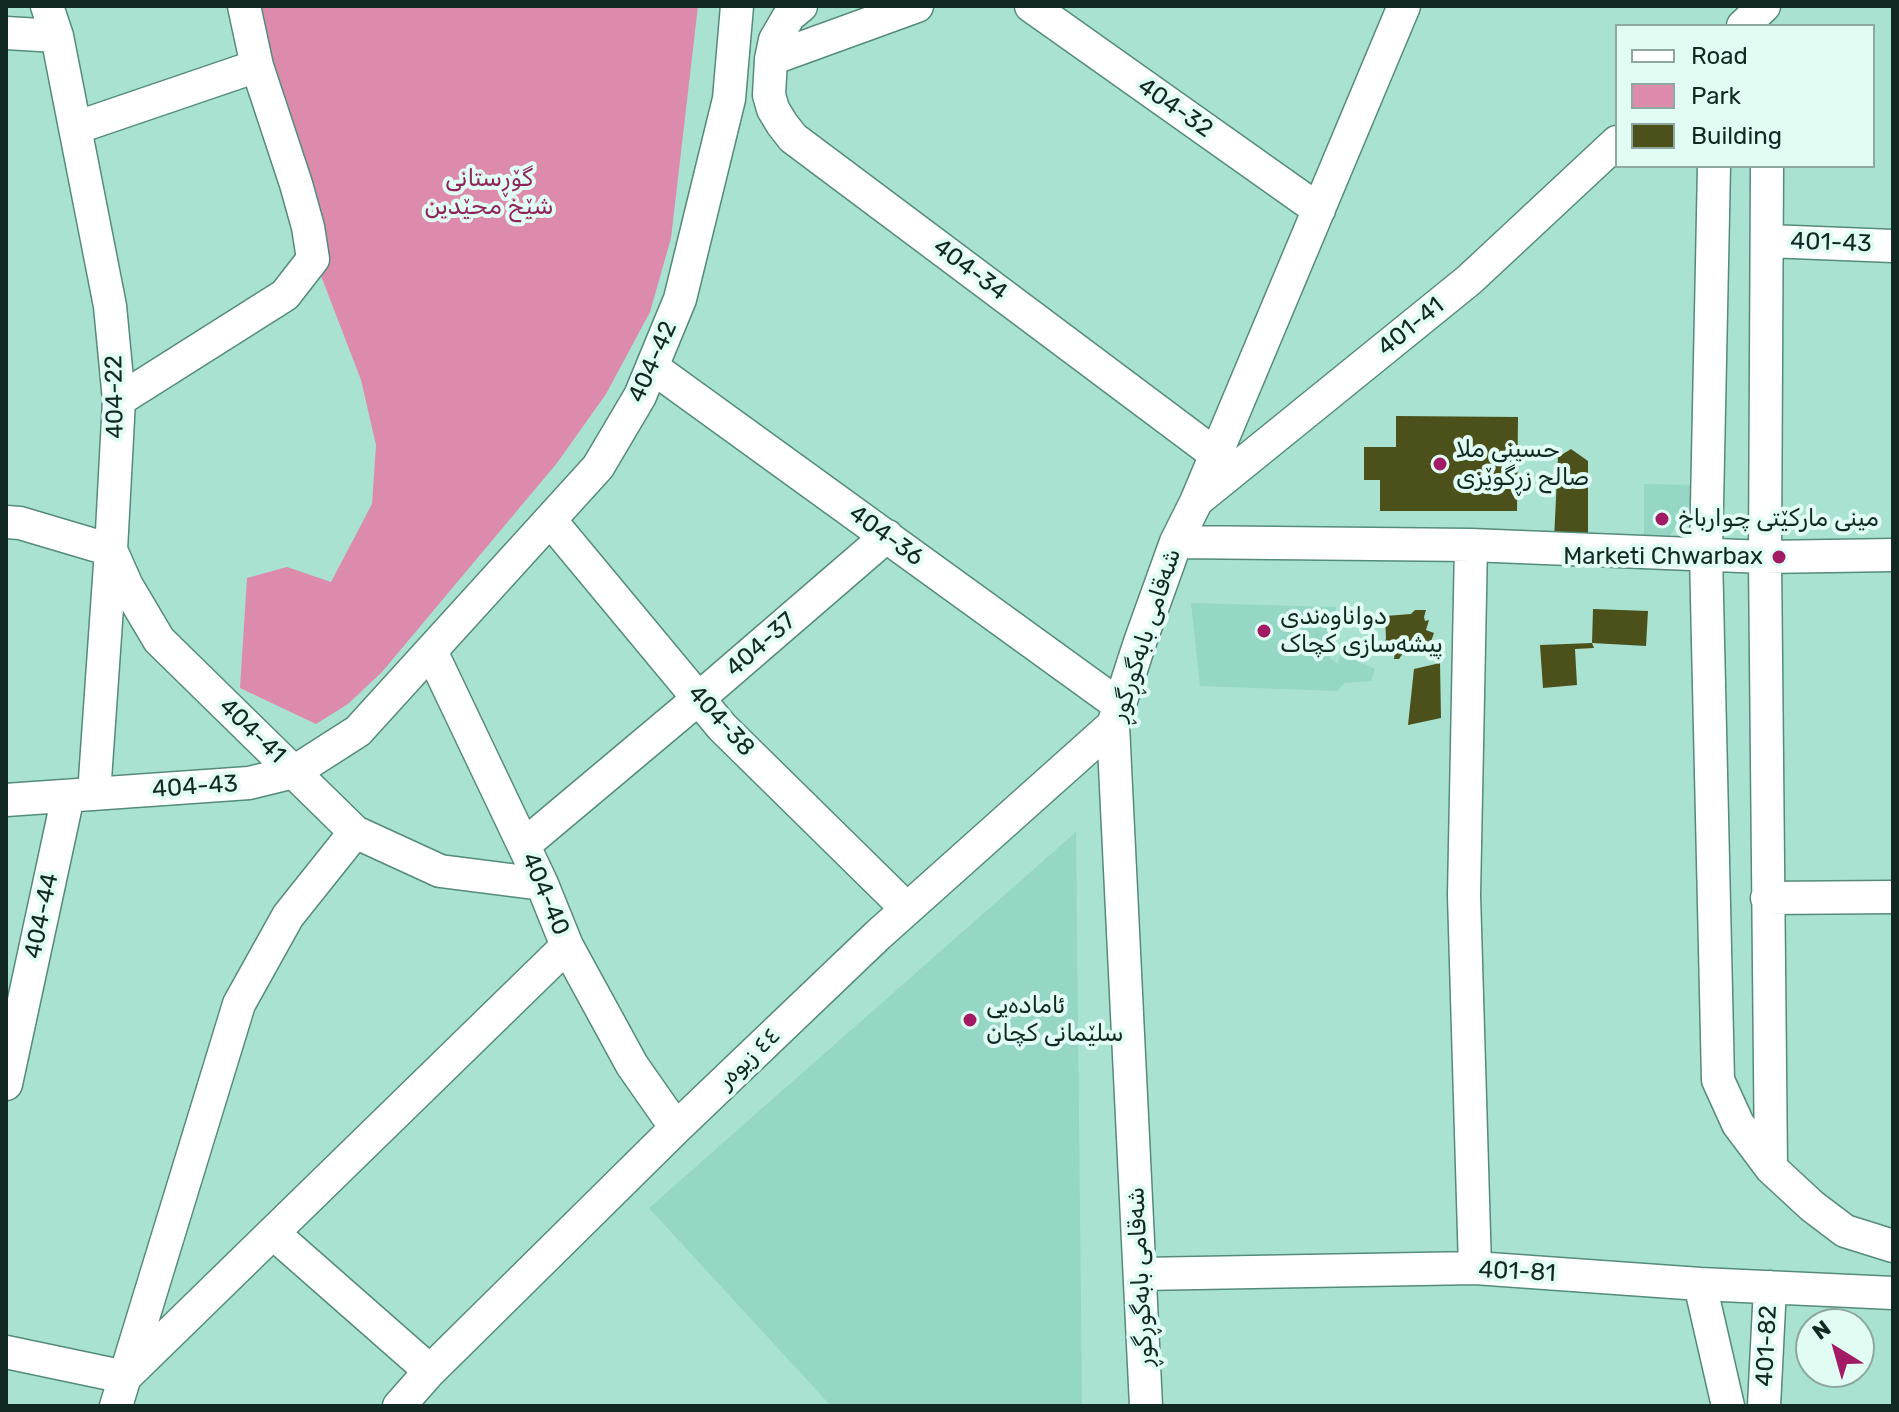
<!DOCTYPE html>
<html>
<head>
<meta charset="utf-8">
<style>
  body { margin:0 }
  #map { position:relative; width:1899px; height:1412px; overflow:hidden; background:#a9e2d0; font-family:Rubik,sans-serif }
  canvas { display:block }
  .frame { position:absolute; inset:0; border:8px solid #122923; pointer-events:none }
  .legend { position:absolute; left:1615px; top:24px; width:260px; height:144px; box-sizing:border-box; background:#e0fcf3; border:2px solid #8ea8a0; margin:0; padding:10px 14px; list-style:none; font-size:24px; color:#122923 }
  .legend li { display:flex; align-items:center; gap:16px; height:40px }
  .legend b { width:40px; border:2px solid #8ea8a0 }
  .north { position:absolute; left:1795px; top:1308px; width:80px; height:80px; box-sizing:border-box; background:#e0fcf3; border:2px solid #8ea8a0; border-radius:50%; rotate:323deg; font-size:22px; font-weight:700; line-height:32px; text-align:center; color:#122923 }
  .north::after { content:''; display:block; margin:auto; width:28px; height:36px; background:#a31b65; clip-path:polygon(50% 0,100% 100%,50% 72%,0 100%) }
</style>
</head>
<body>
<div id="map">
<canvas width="1899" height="1412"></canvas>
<div class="frame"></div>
<ul class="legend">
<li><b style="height:10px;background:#fff"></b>Road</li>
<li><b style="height:22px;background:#dc8bac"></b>Park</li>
<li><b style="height:22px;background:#4c511c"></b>Building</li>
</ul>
<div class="north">N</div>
</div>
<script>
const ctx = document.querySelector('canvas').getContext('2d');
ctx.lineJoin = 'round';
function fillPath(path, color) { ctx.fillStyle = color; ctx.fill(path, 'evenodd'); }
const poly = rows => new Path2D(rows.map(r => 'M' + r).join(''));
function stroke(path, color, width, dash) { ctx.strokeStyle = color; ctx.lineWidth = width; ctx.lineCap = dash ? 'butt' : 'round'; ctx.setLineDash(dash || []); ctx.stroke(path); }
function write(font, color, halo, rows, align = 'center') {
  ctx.font = font + ' Rubik,"Noto Sans Arabic",sans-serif'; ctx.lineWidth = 8; ctx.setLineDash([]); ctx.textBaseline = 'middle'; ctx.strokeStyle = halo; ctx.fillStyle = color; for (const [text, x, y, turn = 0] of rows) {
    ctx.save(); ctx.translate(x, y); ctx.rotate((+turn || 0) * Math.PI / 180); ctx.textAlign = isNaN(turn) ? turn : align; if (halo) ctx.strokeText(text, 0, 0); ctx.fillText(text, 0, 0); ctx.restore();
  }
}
fillPath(poly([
  [1644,484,1692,485,1691,502,1669,537,1644,537],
  [1191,603,1336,607,1330,658,1338,664,1340,654,1375,669,1371,681,1344,683,1338,691,1200,686],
  [1076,832,1082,1406,831,1406,649,1208]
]), '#95d6c4');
fillPath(poly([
  [227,6,698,6,671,238,650,312,606,394,557,463,382,672,348,704,316,724,240,688,247,578,287,567,331,582,372,504,376,445,361,380,267,135]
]), '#dc8bac');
fillPath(poly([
  [1396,416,1518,417,1517,511,1380,511,1380,480,1364,480,1364,447,1396,447],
  [1571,449,1588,461,1588,543,1554,539,1558,457],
  [1593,609,1648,611,1646,646,1592,643],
  [1415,610,1426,610,1424,617,1425,621,1429,620,1426,630,1434,633,1428,650,1413,644,1406,648,1399,659,1394,659,1395,651,1384,649,1386,638,1385,616,1411,614],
  [1592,643,1594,648,1575,649,1577,685,1543,688,1540,645],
  [1440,663,1441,718,1408,725,1414,669]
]), '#4c511c');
const minor = poly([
  [47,6,57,36,110,306,119,400,111,550,94,794],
  [801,6,789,16,775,40,771,59,769,95,773,109,782,124,793,138,1215,454],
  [1031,6,1319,210],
  [1743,26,1764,6],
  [6,33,57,36],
  [771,59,917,6],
  [75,128,257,66],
  [1714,166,1706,554,1718,1080,1738,1124,1771,1168,1812,1206,1845,1231,1893,1246],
  [1767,166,1765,557,1771,1168],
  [1768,241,1893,246],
  [652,367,1119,705],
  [119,400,285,295,313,259,308,227,296,184,257,66,244,6],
  [1200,498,1469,280,1617,142],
  [550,520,722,727,907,909],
  [6,522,20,523,111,550,127,586,159,640,355,832,440,871,542,884],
  [1176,542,1471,545,1765,557,1893,555],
  [1471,545,1464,895,1475,1268],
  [431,651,542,884,567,946,632,1065,676,1128],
  [6,800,249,783,294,772,358,731,598,467,640,396,680,299,729,99,737,6],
  [524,845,698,699,887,536],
  [1767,898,1893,897],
  [6,1084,68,796],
  [273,1233,430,1371],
  [1141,1274,1475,1268,1700,1284,1893,1293],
  [1700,1284,1728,1406],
  [6,1352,125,1377,567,946],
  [116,1406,239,1004,288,916,355,832],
  [399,1406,430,1371,676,1128,878,935,1113,725],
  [1146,1406,1113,725,1140,642,1176,542,1196,502,1404,6],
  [1764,1406,1770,1287]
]);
stroke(minor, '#548b7b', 35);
stroke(minor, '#fff', 32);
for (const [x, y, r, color] of [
  [1440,464,8,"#a31b65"],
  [1662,519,8,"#a31b65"],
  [1779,557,8,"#a31b65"],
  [1264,631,8,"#a31b65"],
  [970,1020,8,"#a31b65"]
]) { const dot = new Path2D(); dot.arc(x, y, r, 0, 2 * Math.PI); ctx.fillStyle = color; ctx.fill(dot); stroke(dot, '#e0fcf3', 3); }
write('24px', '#122923', '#e0fcf3', [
  ["404-32",1175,108,35],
  ["401-43",1831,243,2],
  ["404-34",970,270,37],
  ["401-41",1411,327,-39],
  ["404-42",653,362,-66],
  ["404-22",115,397,-91],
  ["404-36",886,536,36],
  ["شەقامی بابەگوڕگوڕ",1146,635,-72],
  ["404-37",761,645,-41],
  ["404-38",721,721,48],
  ["404-41",252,731,44],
  ["404-43",195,787,-4],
  ["404-40",545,894,67],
  ["404-44",42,916,-78],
  ["٤٤ زیوەر",749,1058,-44],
  ["401-81",1517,1272,3],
  ["شەقامی بابەگوڕگوڕ",1141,1277,-93],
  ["401-82",1767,1346,-87]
]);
write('24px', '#90235b', '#e0fcf3', [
  ["گۆڕستانی",489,179],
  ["شێخ محێدین",489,207]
]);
write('24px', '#122923', '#e0fcf3', [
  ["حسینی ملا",1456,450],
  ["صالح زڕگوێزی",1456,478],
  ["مینی مارکێتی چوارباخ",1678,519],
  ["Marketi Chwarbax",1763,557,"right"],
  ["دواناوەندی",1280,617],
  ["پیشەسازی کچاک",1280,645],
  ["ئامادەیی",986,1006],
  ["سلێمانی کچان",986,1034]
], 'left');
</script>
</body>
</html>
